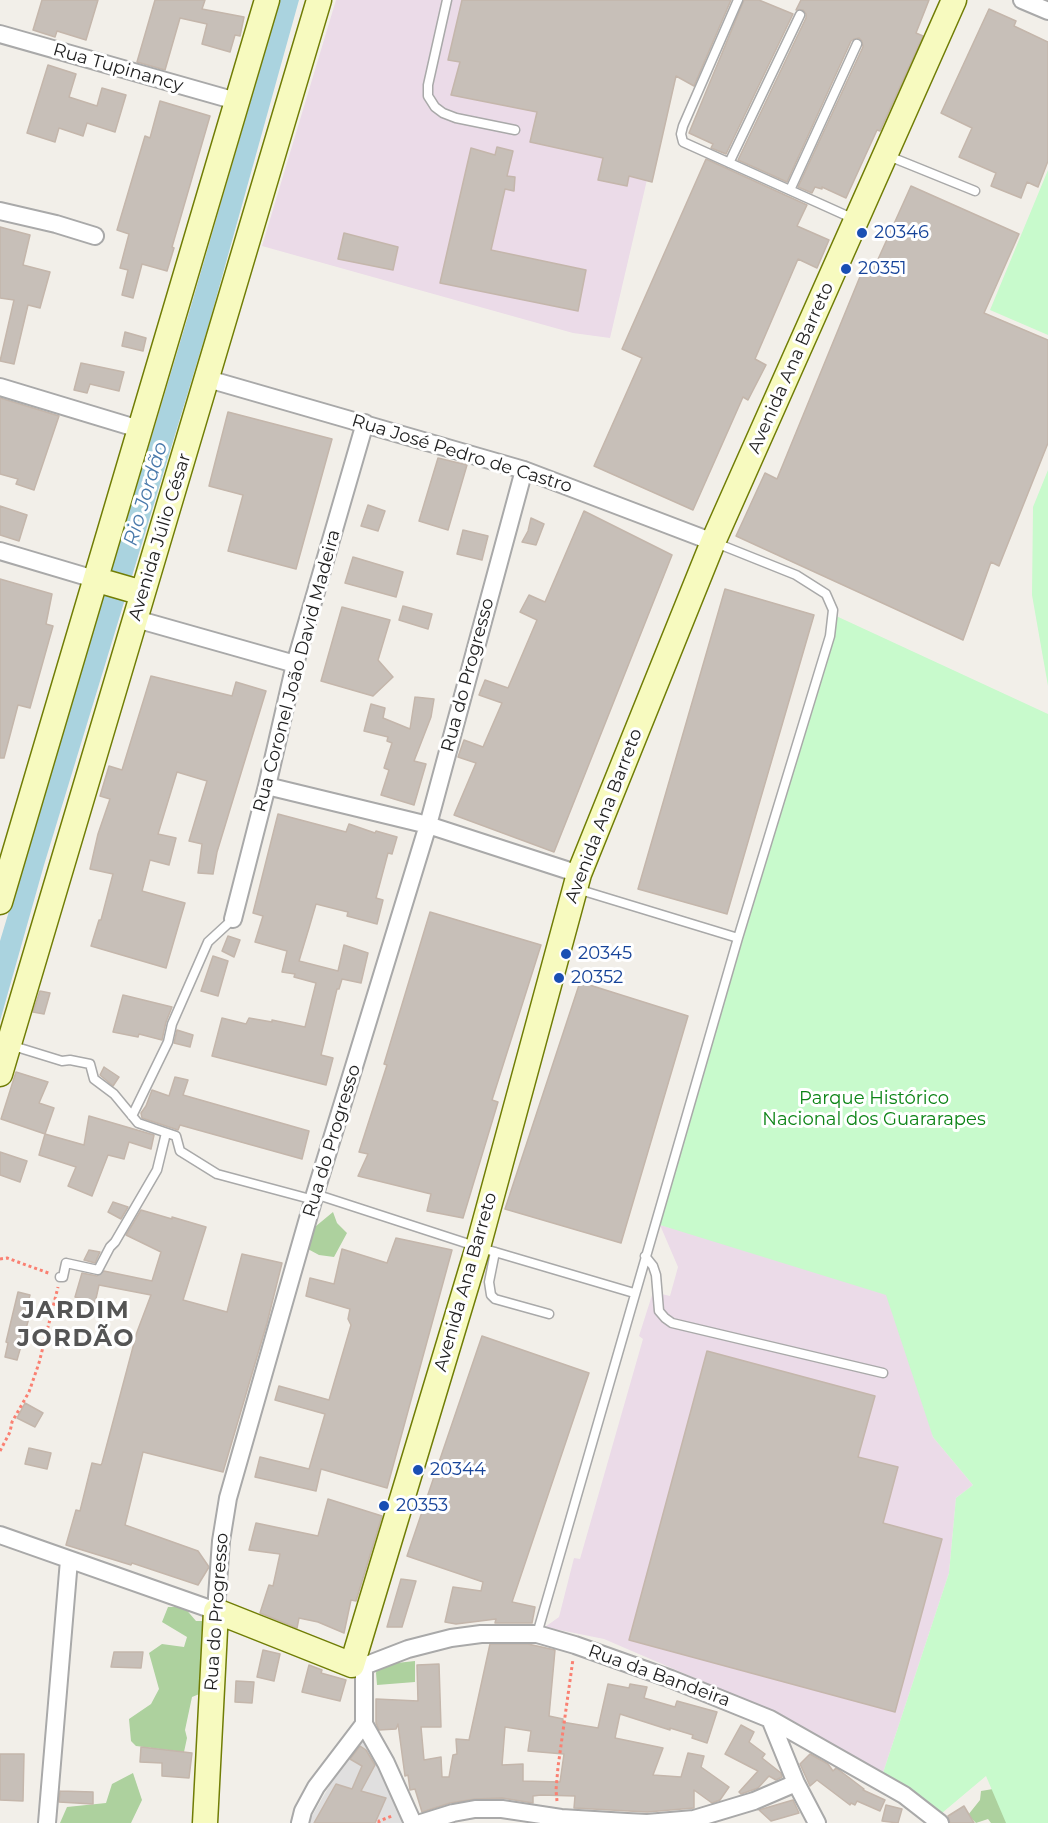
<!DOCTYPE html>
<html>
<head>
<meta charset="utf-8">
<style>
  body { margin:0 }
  canvas { display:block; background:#f2efe9 }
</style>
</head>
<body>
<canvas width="1048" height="1823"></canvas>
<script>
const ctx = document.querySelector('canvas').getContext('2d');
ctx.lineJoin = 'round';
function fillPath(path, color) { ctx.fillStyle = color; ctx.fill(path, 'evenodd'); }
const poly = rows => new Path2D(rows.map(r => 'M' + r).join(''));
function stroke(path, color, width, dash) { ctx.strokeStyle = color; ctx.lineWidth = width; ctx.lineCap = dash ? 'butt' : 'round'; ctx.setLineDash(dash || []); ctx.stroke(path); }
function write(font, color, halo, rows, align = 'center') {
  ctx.font = font + ' Montserrat,sans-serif'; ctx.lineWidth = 6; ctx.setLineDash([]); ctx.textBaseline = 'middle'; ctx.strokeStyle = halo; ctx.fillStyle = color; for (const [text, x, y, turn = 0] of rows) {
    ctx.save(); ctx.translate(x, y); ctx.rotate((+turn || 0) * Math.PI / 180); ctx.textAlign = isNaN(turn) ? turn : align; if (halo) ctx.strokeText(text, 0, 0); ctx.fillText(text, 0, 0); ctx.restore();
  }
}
fillPath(poly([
  [361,1731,410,1823,308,1823]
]), '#e0dfdf');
fillPath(poly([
  [336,0,689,0,610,338,573,333,262,246],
  [660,1225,900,1288,933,1437,973,1485,956,1498,949,1573,881,1779,776,1713,604,1639,545,1627,559,1617,574,1558,580,1559,643,1339,639,1336,653,1292,670,1296,678,1267]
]), '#ebdbe8');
fillPath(poly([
  [333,1212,337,1223,347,1233,334,1257,319,1255,306,1248,310,1231],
  [168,1607,184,1607,196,1621,207,1621,202,1693,192,1697,185,1730,187,1738,184,1752,136,1746,131,1741,129,1719,151,1704,159,1689,149,1653,162,1644,184,1647,187,1637,162,1622],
  [415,1661,415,1682,377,1685,376,1673,378,1665],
  [133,1773,142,1800,131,1823,60,1823,67,1807,106,1803,112,1784],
  [993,1789,1009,1823,991,1823,988,1819,976,1823,968,1815,980,1800,981,1791]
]), '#add19e');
fillPath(poly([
  [1048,170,1048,335,990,310],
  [1048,470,1048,686,1032,595,1033,507],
  [834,615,1048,714,1048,1823,1006,1823,986,1776,936,1818,881,1779,949,1573,956,1498,973,1485,933,1437,886,1295,660,1225]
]), '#c8facc');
fillPath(poly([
  [280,0,299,0,210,320,44,865,0,1021,0,941,191,306]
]), '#aad3df');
const building = poly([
  [42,0,98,0,86,40,57,31,55,37,33,30,42,0],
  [155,0,205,0,202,9,244,17,240,36,235,35,230,52,202,44,207,24,180,18,165,70,137,62,155,0],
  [462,0,731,0,694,86,676,76,652,182,629,176,627,186,598,180,603,158,530,142,537,112,451,95,460,62,448,60,462,0],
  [744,0,759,0,793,14,726,154,711,148,713,144,689,133,744,0],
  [801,0,929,0,916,33,923,36,880,131,877,130,846,198,822,187,822,189,815,187,812,193,798,187,863,47,862,41,859,38,854,39,851,41,787,182,738,160,806,18,806,14,803,10,796,10,801,0],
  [989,9,1016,21,1014,26,1048,42,1048,161,1038,187,1027,182,1021,198,991,186,996,173,959,157,972,128,941,113,989,9],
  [48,65,76,74,69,97,97,106,102,88,126,95,115,132,87,123,83,136,59,128,55,142,27,133,48,65],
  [160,101,210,116,172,247,174,248,167,271,142,264,133,298,122,295,128,270,120,268,129,234,117,230,145,136,150,138,160,101],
  [497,147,513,151,507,176,515,177,514,191,505,189,491,250,586,270,578,311,440,283,471,148,495,155,497,147],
  [706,159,807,205,797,226,829,240,817,268,798,259,755,359,766,365,748,400,743,397,693,510,594,466,642,358,622,349,706,159],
  [911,186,1019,234,984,313,1048,340,1048,443,999,566,991,562,963,640,736,536,765,473,777,479,866,262,875,266,911,186],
  [0,227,30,235,23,265,50,272,40,308,28,305,14,364,0,361,14,300,0,298,0,227],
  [344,233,398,247,393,270,338,259,344,233],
  [125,332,146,338,143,351,122,346,125,332],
  [81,363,124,372,119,391,90,384,87,393,74,390,81,363],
  [0,398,59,416,34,490,16,484,18,479,0,474,0,398],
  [228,412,332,439,296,569,228,551,243,495,209,486,228,412],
  [438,458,467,465,448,530,419,521,438,458],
  [368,505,385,511,378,531,361,526,368,505],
  [0,506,27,515,19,541,0,535,0,506],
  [584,511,672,555,554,852,454,815,476,763,458,757,464,740,483,747,502,703,479,695,485,680,508,688,537,620,520,612,529,595,545,602,584,511],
  [531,518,544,524,536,545,522,542,528,531,531,518],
  [463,530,488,536,482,560,457,554,463,530],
  [353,557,403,572,396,597,345,583,353,557],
  [0,579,52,594,46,624,53,626,30,708,18,705,4,758,0,758,0,579],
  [725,589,814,615,727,914,638,889,725,589],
  [403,606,432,614,428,629,399,620,403,606],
  [342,607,390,620,378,660,393,677,373,696,321,681,342,607],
  [151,676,232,696,236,682,266,691,217,852,213,874,198,873,202,844,189,841,207,781,177,772,158,834,176,838,169,865,150,860,142,891,185,903,166,968,91,946,99,920,101,920,113,874,90,869,98,834,110,799,100,796,109,766,122,770,151,676],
  [415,697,434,699,431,717,414,761,426,764,414,805,381,795,389,770,384,768,392,743,387,741,388,737,364,731,371,704,385,708,383,718,410,729,415,697],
  [278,814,346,832,349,824,375,833,376,831,397,837,392,854,388,853,376,898,383,900,377,924,347,916,348,912,316,904,309,928,299,961,338,971,344,945,368,953,361,983,342,979,339,989,337,989,321,1055,333,1058,326,1085,212,1056,222,1018,246,1024,249,1018,272,1022,272,1020,305,1027,316,983,294,977,295,974,282,972,287,951,255,942,263,916,253,913,278,814],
  [430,912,541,945,492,1100,498,1102,463,1218,427,1211,431,1194,358,1176,368,1154,359,1152,387,1065,384,1064,430,912],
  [228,936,240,940,234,957,222,951,228,936],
  [213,956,228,961,218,996,201,991,213,956],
  [580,982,688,1016,621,1243,505,1209,580,982],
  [40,991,50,993,44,1014,33,1012,40,991],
  [123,995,172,1007,166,1022,162,1040,139,1034,138,1037,113,1032,123,995],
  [177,1030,193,1035,190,1047,174,1043,177,1030],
  [104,1067,119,1077,113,1086,100,1075,104,1067],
  [16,1072,48,1082,39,1103,54,1108,45,1134,1,1119,16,1072],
  [175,1077,188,1080,183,1095,309,1131,302,1159,180,1125,178,1130,142,1118,141,1113,146,1106,152,1090,169,1096,175,1077],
  [89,1116,154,1135,151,1149,129,1142,124,1159,108,1155,92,1196,68,1186,76,1167,39,1155,45,1134,84,1145,89,1116],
  [0,1152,27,1161,20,1182,0,1175,0,1152],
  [113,1202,128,1207,121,1219,108,1212,113,1202],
  [141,1210,172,1219,172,1217,206,1227,183,1300,227,1312,242,1254,282,1263,267,1323,223,1472,143,1452,125,1525,198,1551,209,1567,198,1585,132,1563,131,1565,66,1545,76,1510,80,1511,92,1463,101,1465,102,1463,137,1332,151,1295,99,1285,95,1303,75,1297,82,1273,97,1276,104,1271,152,1281,161,1252,126,1235,141,1210],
  [396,1238,452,1250,387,1488,321,1469,316,1491,255,1477,260,1457,309,1469,325,1414,275,1400,279,1386,329,1400,351,1325,348,1319,350,1309,306,1296,310,1278,334,1284,342,1249,387,1263,396,1238],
  [89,1250,100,1252,95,1263,84,1260,89,1250],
  [18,1292,30,1295,24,1317,29,1318,17,1360,5,1357,8,1343,6,1342,18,1292],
  [482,1336,589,1373,512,1602,535,1607,532,1623,495,1623,496,1619,456,1624,445,1622,453,1587,481,1591,483,1582,407,1556,482,1336],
  [707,1351,875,1396,858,1457,898,1467,883,1523,942,1539,895,1712,629,1640,707,1351],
  [25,1403,43,1413,35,1427,17,1418,25,1403],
  [29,1448,51,1453,47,1469,25,1464,29,1448],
  [328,1499,382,1516,356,1601,351,1600,344,1633,318,1622,299,1618,297,1628,260,1613,269,1585,273,1586,280,1554,249,1550,256,1523,318,1536,328,1499],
  [401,1579,416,1581,402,1627,387,1627,401,1579],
  [490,1644,528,1644,555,1650,549,1716,563,1719,562,1722,598,1728,608,1684,629,1688,630,1684,647,1687,644,1698,675,1707,677,1701,717,1712,707,1743,692,1738,693,1735,670,1728,670,1730,620,1714,615,1738,663,1748,653,1775,681,1777,688,1753,704,1756,701,1767,729,1787,720,1800,712,1803,694,1790,694,1808,647,1812,574,1808,575,1796,541,1795,533,1796,533,1803,502,1798,475,1799,450,1803,422,1812,415,1789,410,1790,408,1775,405,1776,398,1724,396,1729,379,1730,376,1723,376,1699,418,1701,417,1665,439,1664,441,1727,421,1727,424,1760,441,1757,442,1777,449,1777,453,1755,457,1754,456,1739,469,1740,490,1644],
  [505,1727,531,1731,528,1751,564,1754,560,1782,523,1781,523,1764,502,1765,505,1727],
  [263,1650,280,1654,274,1681,257,1677,263,1650],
  [114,1652,143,1652,141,1668,111,1667,114,1652],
  [309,1665,322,1670,321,1673,346,1680,340,1701,302,1692,309,1665],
  [236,1681,254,1682,252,1703,235,1702,236,1681],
  [741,1725,754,1732,749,1742,765,1754,762,1758,781,1773,782,1777,776,1780,769,1776,758,1788,741,1794,739,1792,758,1771,725,1754,741,1725],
  [360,1746,366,1750,375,1765,361,1791,386,1798,375,1823,314,1823,336,1784,352,1789,362,1766,350,1759,360,1746],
  [141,1747,192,1753,189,1778,162,1776,162,1763,140,1762,141,1747],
  [0,1754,24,1754,23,1801,0,1800,0,1754],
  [810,1754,828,1764,833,1771,836,1768,839,1770,864,1789,863,1790,885,1800,880,1811,857,1801,855,1805,851,1803,850,1805,817,1780,810,1786,800,1764,810,1754],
  [60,1791,93,1792,93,1804,59,1802,60,1791],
  [793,1800,799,1813,771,1821,759,1810,793,1800],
  [886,1805,902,1809,898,1823,882,1821,886,1805],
  [964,1806,974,1823,950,1823,948,1816,964,1806]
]);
fillPath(building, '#c7bfb8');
stroke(building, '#c4b6ab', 1.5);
const lane = poly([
  [447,0,428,85,428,96,435,107,443,113,456,118,515,130],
  [738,0,683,126,681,134,683,142,854,219],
  [886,155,975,191],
  [729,163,800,15],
  [790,190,857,44],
  [577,889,738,938],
  [10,1045,62,1061,70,1060,90,1064,94,1079,114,1094,138,1123,176,1136,180,1151,217,1174,314,1200],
  [132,1116,168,1042,172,1024,208,942,233,919],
  [315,1194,478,1247,634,1293],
  [495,1252,489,1282,491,1295,495,1299,549,1314],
  [645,1256,653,1266,656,1275,659,1311,665,1318,672,1323,883,1373],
  [60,1277,63,1277,66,1263,98,1270,110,1247,115,1242,157,1170,166,1133],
  [537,1634,738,938,830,636,833,610,826,594,796,575,716,543]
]);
const street = poly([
  [1022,0,1048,11],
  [0,34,236,101],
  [0,211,56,224,95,236],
  [208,379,524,470,713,542],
  [0,387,139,429],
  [0,551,101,581],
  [136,619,295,664],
  [267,786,428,825,579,874],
  [233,919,267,786,295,664,365,423],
  [0,1535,216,1611,221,1541,228,1498,315,1194,428,825,524,470],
  [352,1665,364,1666,408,1649,451,1638,481,1634,537,1634,575,1645,671,1679,770,1719,904,1795,940,1823],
  [770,1719,796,1783,817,1823],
  [364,1724,386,1763,413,1823],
  [47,1823,69,1560],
  [300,1823,303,1811,316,1787,364,1724,364,1666],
  [421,1823,453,1813,475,1809,502,1809,561,1818,627,1822,647,1823,694,1819,754,1801,796,1783]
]);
const secondary = poly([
  [101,581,139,592],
  [0,902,267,0],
  [0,1074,319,0],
  [205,1823,216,1611,352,1665,478,1247,579,874,713,542,954,0]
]);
stroke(lane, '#a9a9a9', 11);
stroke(street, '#a9a9a9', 20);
stroke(secondary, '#707d05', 27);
stroke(poly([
  [0,1259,7,1258,51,1274],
  [0,1451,10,1432,12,1422,29,1392,39,1363,58,1287],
  [557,1801,556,1790,558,1767,573,1659],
  [379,1823,379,1821,392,1816]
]), '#fa8072', 3, [3, 3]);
stroke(lane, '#fff', 8);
stroke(street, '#fff', 16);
stroke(secondary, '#f7fabf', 24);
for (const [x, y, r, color] of [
  [862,233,6,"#1a4fb4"],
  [846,269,6,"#1a4fb4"],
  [566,954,6,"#1a4fb4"],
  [559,978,6,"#1a4fb4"],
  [418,1470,6,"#1a4fb4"],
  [384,1506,6,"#1a4fb4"]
]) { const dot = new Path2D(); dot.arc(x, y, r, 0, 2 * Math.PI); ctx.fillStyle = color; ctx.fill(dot); stroke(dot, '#fff', 2); }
write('18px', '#222', '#fff', [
  ["Rua Tupinancy",118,68,16],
  ["Avenida Ana Barreto",791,368,-66],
  ["Rua José Pedro de Castro",462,454,17],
  ["Avenida Júlio César",160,537,-73],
  ["Rua Coronel João David Madeira",297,671,-75],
  ["Rua do Progresso",468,675,-75],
  ["Avenida Ana Barreto",604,816,-69],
  ["Rua do Progresso",332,1141,-73],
  ["Avenida Ana Barreto",466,1282,-74],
  ["Rua do Progresso",217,1612,-86],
  ["Rua da Bandeira",659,1676,20]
]);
write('18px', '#164399', '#fff', [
  ["20346",874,233],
  ["20351",858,269],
  ["20345",578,954],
  ["20352",571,978],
  ["20344",430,1470],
  ["20353",396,1506]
], 'left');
write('18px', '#0c8416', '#fff', [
  ["Parque Histórico",874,1099],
  ["Nacional dos Guararapes",874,1120]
]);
write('italic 20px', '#4a7aab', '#fff', [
  ["Rio Jordão",146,494,-73]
]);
ctx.letterSpacing = '1.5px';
write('bold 24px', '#555', '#fff', [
  ["JARDIM",76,1311],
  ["JORDÃO",76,1339]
]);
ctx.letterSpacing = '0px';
</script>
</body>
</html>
